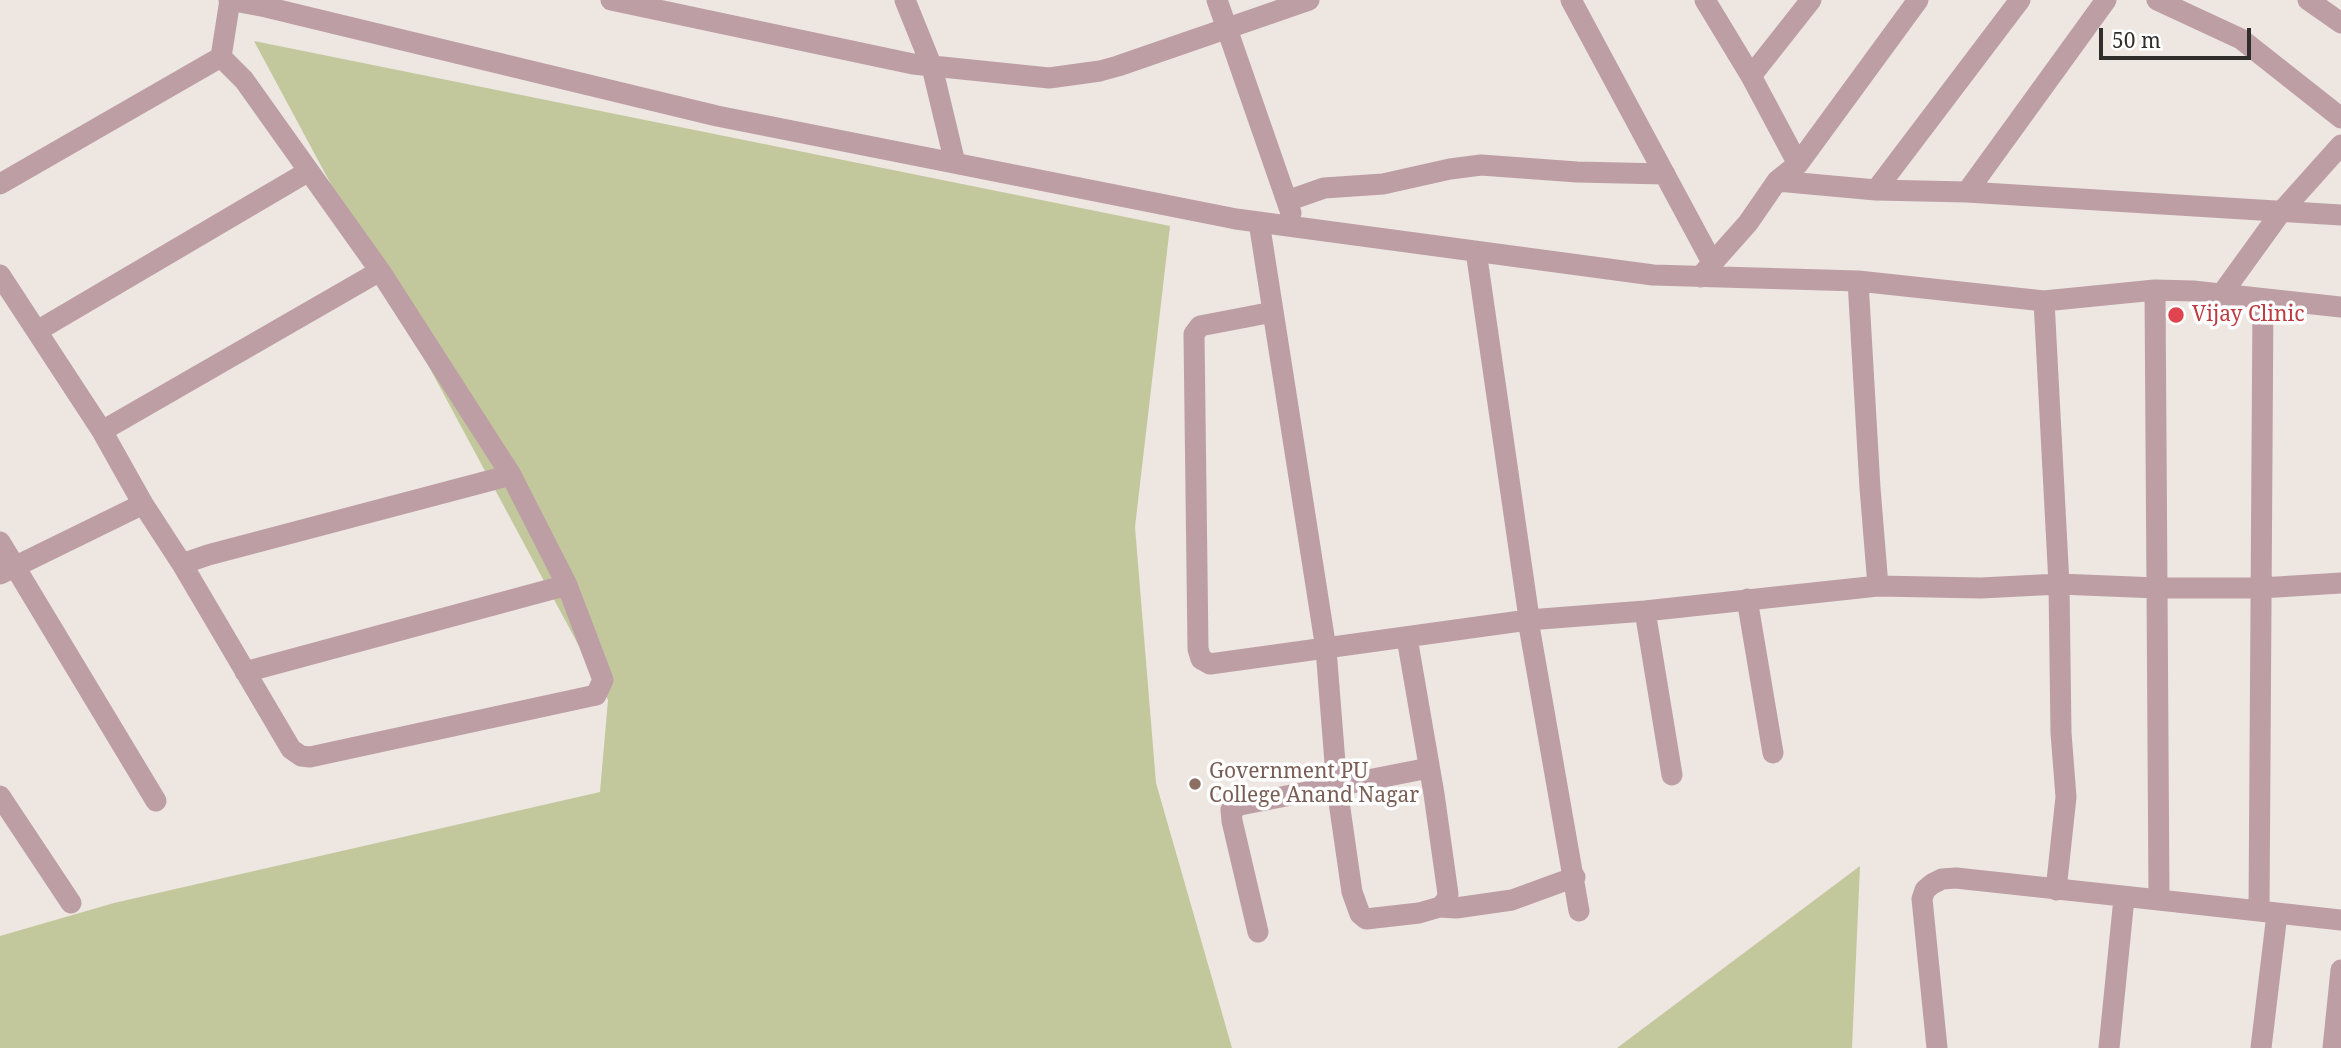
<!DOCTYPE html>
<html>
<head>
<meta charset="utf-8">
<style>
  body { margin:0 }
  #map { position:relative; width:2341px; height:1048px; overflow:hidden; background:#ede6e1; font-family:"Noto Serif",serif }
  canvas { display:block }
  .scale { position:absolute; left:2099px; top:28px; width:152px; height:32px; box-sizing:border-box; border:4px solid #302e2c; border-top:0; padding-left:9px; font-size:21px; line-height:24px; white-space:nowrap; color:#302e2c; -webkit-text-stroke:5px #fff; paint-order:stroke }
</style>
</head>
<body>
<div id="map">
<canvas width="2341" height="1048"></canvas>
<div class="scale">50 m</div>
</div>
<script>
const ctx = document.querySelector('canvas').getContext('2d');
ctx.lineJoin = 'round';
function fillPath(path, color) { ctx.fillStyle = color; ctx.fill(path, 'evenodd'); }
const poly = rows => new Path2D(rows.map(r => 'M' + r).join(''));
function stroke(path, color, width, dash) { ctx.strokeStyle = color; ctx.lineWidth = width; ctx.lineCap = dash ? 'butt' : 'round'; ctx.setLineDash(dash || []); ctx.stroke(path); }
function write(font, color, halo, rows, align = 'center') {
  ctx.font = font + ' "Noto Serif",serif'; ctx.lineWidth = 7; ctx.setLineDash([]); ctx.textBaseline = 'middle'; ctx.strokeStyle = halo; ctx.fillStyle = color; for (const [text, x, y, turn = 0] of rows) {
    ctx.save(); ctx.translate(x, y); ctx.rotate((+turn || 0) * Math.PI / 180); ctx.textAlign = isNaN(turn) ? turn : align; if (halo) ctx.strokeText(text, 0, 0); ctx.fillText(text, 0, 0); ctx.restore();
  }
}
fillPath(poly([
  [254,41,1170,226,1135,527,1156,783,1232,1048,0,1048,0,936,114,903,600,792,608,700],
  [1860,866,1852,1048,1617,1048]
]), '#c3c89c');
stroke(poly([
  [229,0,266,7,717,116,1236,219,1653,275,1858,281,2044,301,2155,290,2193,291,2341,307],
  [611,0,913,64,1049,78,1100,71,1118,66,1309,0],
  [905,0,932,67,955,163],
  [1217,0,1291,213],
  [1571,0,1713,264],
  [1705,0,1751,76,1798,164],
  [2157,0,2241,39,2341,118],
  [2308,0,2341,23],
  [1751,76,1811,0],
  [1777,181,1876,190,1967,192,2341,215],
  [0,184,221,57,230,0],
  [1876,190,2020,0],
  [1967,192,2106,0],
  [1287,201,1324,188,1383,184,1450,169,1481,165,1577,172,1665,174],
  [1259,222,1326,649,1337,788,1352,892,1360,914,1366,919,1419,913,1440,907,1446,901,1448,894,1434,794,1407,638],
  [1476,251,1528,611,1528,620,1579,911],
  [0,275,102,431,143,504,182,564,291,749,301,756,310,757,596,695,603,680,567,585,511,475,380,271,244,80,221,57],
  [1700,277,1748,223,1777,181,1798,164,1918,0],
  [1858,281,1870,488,1878,586],
  [2155,290,2157,588,2261,588,2341,583],
  [2221,295,2281,212,2341,145],
  [1273,312,1205,325,1200,326,1194,334,1198,649,1201,659,1210,664,1528,620,1645,611,1878,586,1981,588,2059,584,2044,301],
  [37,331,309,171],
  [102,431,380,271],
  [0,542,156,801],
  [182,564,208,555,511,475],
  [0,574,143,504],
  [1747,599,1773,753],
  [1645,611,1672,775],
  [245,672,567,585],
  [0,796,71,903],
  [2056,890,2066,797,2061,733,2059,584,2157,588,2159,900,2341,920],
  [1440,907,1456,908,1512,900,1575,877],
  [2259,911,2263,299],
  [1258,932,1232,821,1231,810,1240,805,1429,768],
  [1937,1048,1922,899,1925,890,1932,884,1942,879,1956,878,2159,900],
  [2109,1048,2124,898],
  [2261,1048,2277,914],
  [2333,1048,2341,970]
]), '#bd9ea5', 21);
for (const [x, y, r, color] of [
  [2176,315,9,"#e0444e"],
  [1195,784,7,"#8d6e63"]
]) { const dot = new Path2D(); dot.arc(x, y, r, 0, 2 * Math.PI); ctx.fillStyle = color; ctx.fill(dot); stroke(dot, '#fff', 2.5); }
write('21px', '#be3a42', '#fff', [
  ["Vijay Clinic",2192,315]
], 'left');
write('21px', '#785e54', '#fff', [
  ["Government PU",1209,772],
  ["College Anand Nagar",1209,796]
], 'left');
</script>
</body>
</html>
